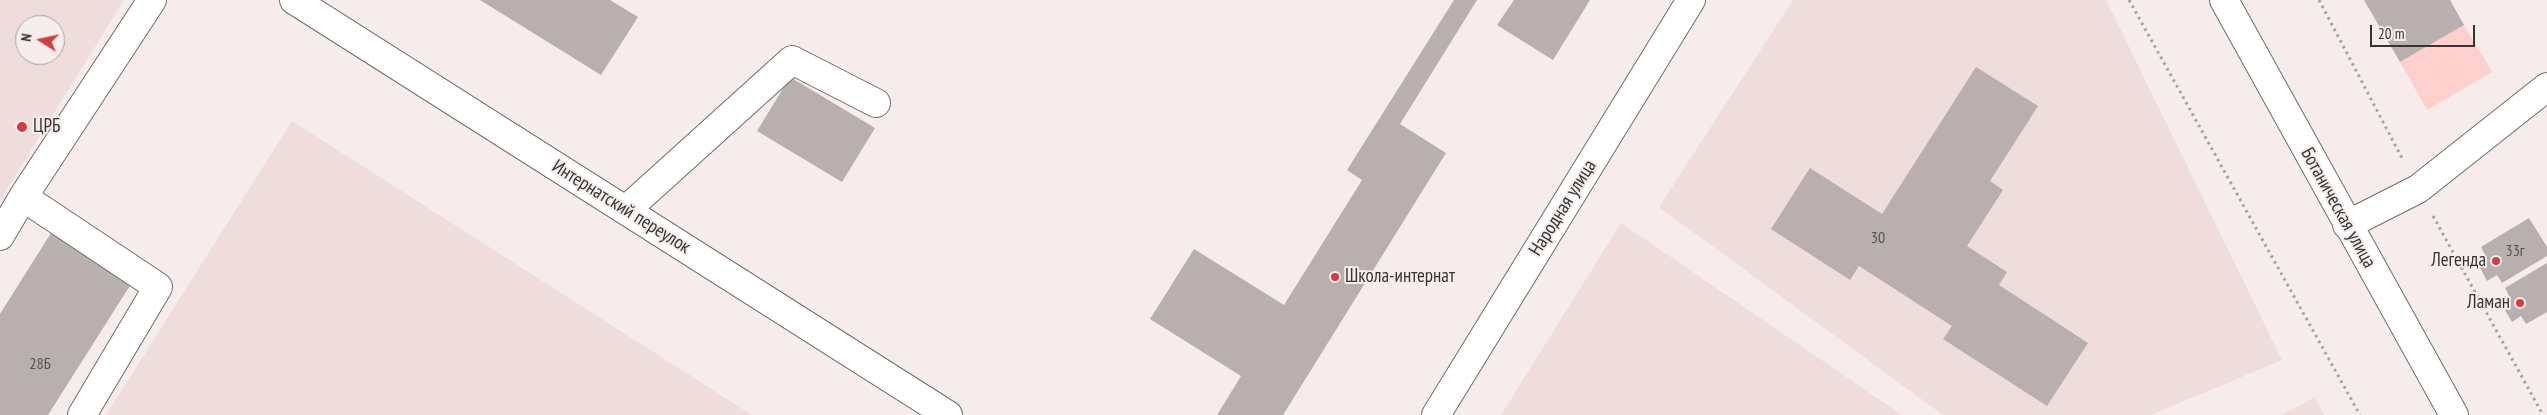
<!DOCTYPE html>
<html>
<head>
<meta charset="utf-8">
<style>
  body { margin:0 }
  #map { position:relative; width:2547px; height:415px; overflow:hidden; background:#f6ecec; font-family:"PT Sans Narrow",sans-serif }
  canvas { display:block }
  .north { position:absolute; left:15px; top:15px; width:50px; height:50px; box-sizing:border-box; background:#f6ecec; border:1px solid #aaa2a2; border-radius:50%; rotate:280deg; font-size:14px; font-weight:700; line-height:20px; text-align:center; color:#373433 }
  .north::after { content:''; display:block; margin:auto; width:18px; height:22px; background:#ce3f44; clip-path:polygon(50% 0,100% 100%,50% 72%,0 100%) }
  .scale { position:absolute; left:2370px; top:25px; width:105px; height:22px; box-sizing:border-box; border:2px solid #373433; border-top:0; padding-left:6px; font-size:15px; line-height:18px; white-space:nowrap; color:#373433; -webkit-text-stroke:4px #f6ecec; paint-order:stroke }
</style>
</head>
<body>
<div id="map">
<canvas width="2547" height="415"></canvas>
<div class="north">N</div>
<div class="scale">20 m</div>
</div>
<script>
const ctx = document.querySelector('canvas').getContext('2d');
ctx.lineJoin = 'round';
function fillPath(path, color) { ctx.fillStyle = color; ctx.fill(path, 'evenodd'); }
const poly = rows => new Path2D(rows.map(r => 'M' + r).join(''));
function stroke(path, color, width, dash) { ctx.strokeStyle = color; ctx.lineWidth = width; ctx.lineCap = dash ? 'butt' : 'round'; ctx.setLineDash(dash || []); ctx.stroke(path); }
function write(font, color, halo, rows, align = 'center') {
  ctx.font = font + ' "PT Sans Narrow",sans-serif'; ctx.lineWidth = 4; ctx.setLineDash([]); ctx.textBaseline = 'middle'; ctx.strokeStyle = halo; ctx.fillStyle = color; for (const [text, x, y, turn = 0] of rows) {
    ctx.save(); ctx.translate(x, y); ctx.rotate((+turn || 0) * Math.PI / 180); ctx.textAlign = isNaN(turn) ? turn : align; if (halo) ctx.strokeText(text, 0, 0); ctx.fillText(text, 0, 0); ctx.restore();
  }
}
fillPath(poly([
  [0,0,124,0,0,200],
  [25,25,55,25,55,55,25,55],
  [1793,0,2106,0,2282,360,2151,415,1943,415,1659,207],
  [292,121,752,415,106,415],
  [1621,223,1902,415,1501,415],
  [2315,397,2324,415,2281,415]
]), '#efdddc');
fillPath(poly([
  [2464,25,2492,72,2427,110,2400,62]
]), '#fed0cd');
fillPath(poly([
  [480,0,610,0,638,17,601,75],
  [1454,0,1477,0,1400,124,1446,153,1283,415,1217,415,1241,376,1150,319,1194,249,1284,305,1362,180,1347,170],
  [1514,0,1590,0,1553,60,1497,25],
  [2364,0,2450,0,2464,25,2400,62],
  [1976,67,2038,106,1990,181,2003,190,1967,246,2007,272,1999,285,2088,343,2047,406,1943,339,1952,326,1859,266,1850,280,1771,229,1810,168,1882,214],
  [790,77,875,128,842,182,757,131],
  [2529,218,2547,247,2547,256,2502,283,2497,275,2487,281,2476,260,2485,255,2481,247],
  [51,233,131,284,48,415,0,415,0,314],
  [2547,263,2547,312,2526,324,2521,316,2512,322,2500,302,2509,296,2505,288]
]), '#b8afae');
const minor = poly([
  [294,0,948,415],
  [2224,0,2454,415],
  [23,197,158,287,82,415],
  [626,210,792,60,876,103],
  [2347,225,2418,189,2547,87],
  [0,236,23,197,152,0],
  [1436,415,1691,0]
]);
stroke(minor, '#736b6a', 30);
stroke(poly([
  [2129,0,2360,415],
  [2319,0,2403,160],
  [2433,216,2543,415]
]), '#a8a1a1', 3, [2.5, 4]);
stroke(minor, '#fff', 28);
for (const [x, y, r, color] of [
  [22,127,6,"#ce3f44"],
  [2496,261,5,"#ce3f44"],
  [1335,277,5,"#ce3f44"],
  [2520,303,5,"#ce3f44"]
]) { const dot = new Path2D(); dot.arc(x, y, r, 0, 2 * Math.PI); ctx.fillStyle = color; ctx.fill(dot); stroke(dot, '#f6ecec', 2); }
write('16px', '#575352', null, [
  ["30",1878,238],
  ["33г",2515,251],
  ["28Б",40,364]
]);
write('19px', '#373433', '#f6ecec', [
  ["ЦРБ",33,127],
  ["Легенда",2486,261,"right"],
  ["Школа-интернат",1345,277],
  ["Ламан",2510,303,"right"]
], 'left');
write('19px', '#373433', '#f6ecec', [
  ["Интернатский переулок",621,207,32],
  ["Народная улица",1563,208,-58],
  ["Ботаническая улица",2338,208,61]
]);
</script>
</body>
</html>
